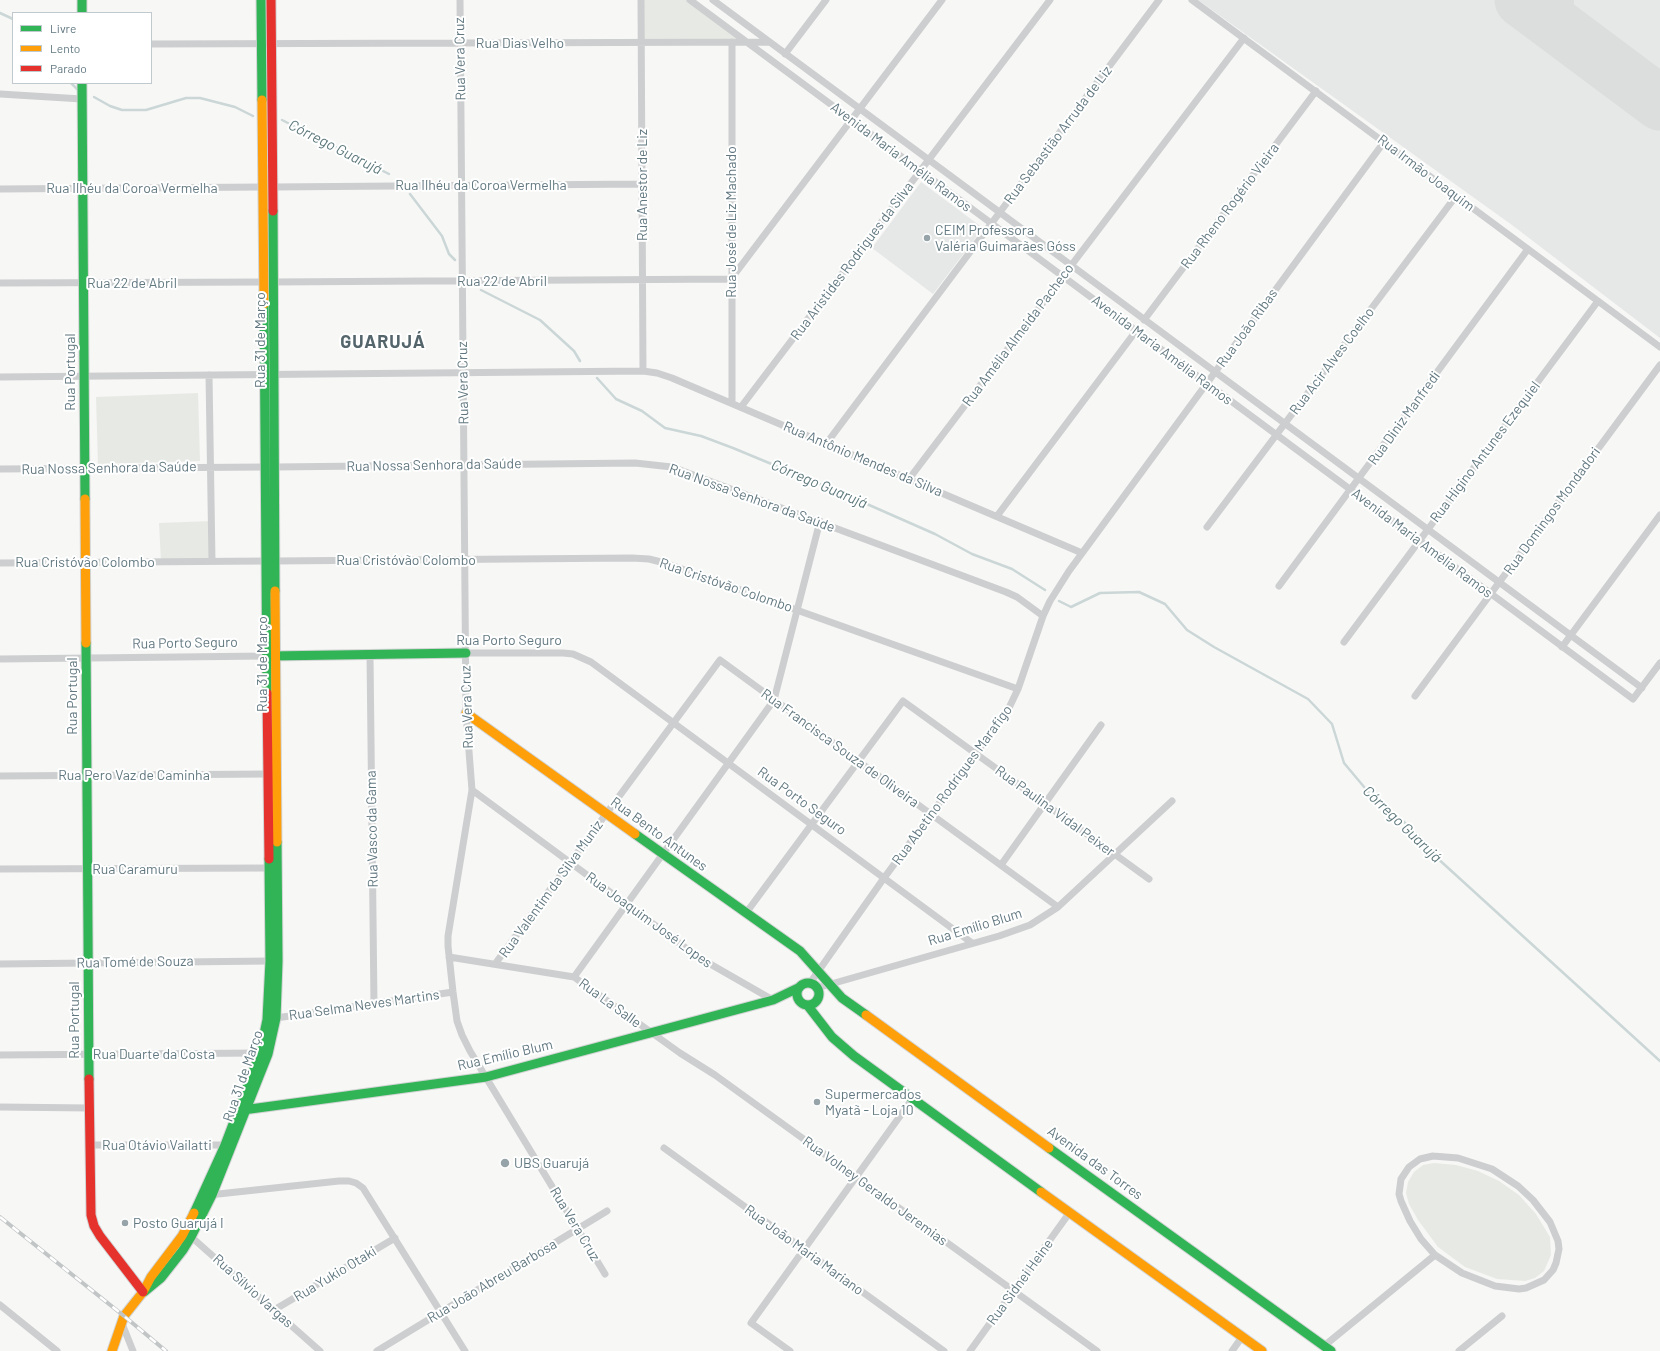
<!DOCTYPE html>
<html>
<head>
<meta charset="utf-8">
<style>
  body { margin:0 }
  #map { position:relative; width:1660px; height:1351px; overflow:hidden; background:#f7f7f6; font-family:Barlow,sans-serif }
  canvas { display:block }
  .legend { position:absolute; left:12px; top:12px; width:140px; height:72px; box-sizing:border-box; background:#fff; border:1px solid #c0c9cd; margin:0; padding:5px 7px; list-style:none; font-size:12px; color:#627881 }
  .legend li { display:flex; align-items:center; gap:8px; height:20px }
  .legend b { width:20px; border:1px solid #c0c9cd }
</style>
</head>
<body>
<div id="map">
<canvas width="1660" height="1351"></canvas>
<ul class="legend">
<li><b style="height:5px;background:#30b455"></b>Livre</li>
<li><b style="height:5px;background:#ff9f0a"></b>Lento</li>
<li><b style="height:5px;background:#e5322d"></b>Parado</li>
</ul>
</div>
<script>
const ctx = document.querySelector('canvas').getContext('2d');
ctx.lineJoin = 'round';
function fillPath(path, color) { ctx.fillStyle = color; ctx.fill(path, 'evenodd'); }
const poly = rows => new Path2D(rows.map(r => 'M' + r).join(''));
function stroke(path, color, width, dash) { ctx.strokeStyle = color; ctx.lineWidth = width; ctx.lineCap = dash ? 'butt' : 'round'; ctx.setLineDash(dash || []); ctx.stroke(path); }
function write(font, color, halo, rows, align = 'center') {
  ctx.font = font + ' Barlow,sans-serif'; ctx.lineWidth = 4; ctx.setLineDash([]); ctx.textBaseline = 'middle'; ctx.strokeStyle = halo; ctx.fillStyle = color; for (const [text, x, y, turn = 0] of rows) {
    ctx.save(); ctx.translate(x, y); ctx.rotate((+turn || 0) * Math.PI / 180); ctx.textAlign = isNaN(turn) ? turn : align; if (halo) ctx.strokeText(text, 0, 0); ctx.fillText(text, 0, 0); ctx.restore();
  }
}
fillPath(poly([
  [1198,0,1660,0,1660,338,1512,225],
  [921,182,983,228,933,294,872,248]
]), '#e6e7e7');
fillPath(poly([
  [641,0,690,0,746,42,641,42],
  [198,393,200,461,98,464,96,397],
  [211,521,212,561,161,562,159,523],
  [1434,1163,1456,1165,1478,1171,1499,1181,1519,1195,1536,1214,1550,1237,1551,1255,1544,1271,1535,1278,1525,1281,1497,1279,1465,1267,1438,1247,1418,1220,1409,1204,1406,1193,1408,1182,1414,1172,1423,1165]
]), '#e7eae4');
stroke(poly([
  [0,13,13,19],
  [71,83,77,89],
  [94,97,110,106,122,110,146,110,186,98,200,98,235,107,253,116],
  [282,120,389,174],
  [410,194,442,236,449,254,455,260],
  [481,290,540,320,574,351,580,361],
  [597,378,616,399,642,411,665,428,701,436,733,448,851,497,935,534,972,554,1012,569,1045,590],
  [1059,601,1071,607,1100,593,1139,592,1165,604,1187,630,1214,647,1308,699,1332,724,1344,763,1370,794,1404,822,1426,843,1435,856,1660,1061]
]), '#cbd6d6', 2.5);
stroke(poly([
  [1563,0,1562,14,1569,35],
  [1529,5,1556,0]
]), '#dcdede', 22);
stroke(poly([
  [1522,0,1660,103]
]), '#dcdede', 55);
const fast = poly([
  [82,0,82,13],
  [261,0,262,100],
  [82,83,85,499],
  [273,211,275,591],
  [264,304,267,693],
  [86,643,89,1079],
  [271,656,466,653],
  [635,834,800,951,842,998,866,1015],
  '797 994a11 11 0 1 1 22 0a11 11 0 1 1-22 0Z',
  [808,1006,832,1037,854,1056,1041,1192],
  [243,1110,486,1077,773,1000,798,988],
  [1049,1148,1331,1351],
  [194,1213,225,1145,260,1053,267,1020,270,961,269,859],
  [144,1292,161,1278,183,1250,191,1237,212,1195,268,1054,276,1018,278,961,277,842]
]);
const slow = poly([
  [262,100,264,304],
  [85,499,86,643],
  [275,591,277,842],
  [466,713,635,834],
  [866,1015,1049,1148],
  [1041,1192,1262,1351],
  [112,1351,124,1316,143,1292,151,1277,182,1236,194,1213]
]);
const jam = poly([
  [271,0,273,211],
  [267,693,269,859],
  [89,1079,91,1215,94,1226,100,1236,143,1292]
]);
stroke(fast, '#d2d4d4', 11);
stroke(slow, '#d2d4d4', 11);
stroke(jam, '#d2d4d4', 11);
stroke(poly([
  [460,0,466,713,472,790,448,936,448,946,453,992,457,1021,462,1035,470,1051,605,1274],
  [641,0,643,371],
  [690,0,1633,699,1660,663],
  [713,0,1642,688],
  [1192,0,1660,347],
  [151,44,769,42],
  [785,54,826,0],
  [0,94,82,99],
  [273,187,642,184],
  [0,189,263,187],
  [273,282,731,279,942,0],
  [0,283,264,282],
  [1144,320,1316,91],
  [209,375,212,561],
  [0,377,643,371,657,373,672,378,1082,553],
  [732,403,732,42],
  [741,407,1050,0],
  [826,444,1159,0],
  [275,467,635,463,672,467,1006,592,1017,597,1043,616],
  [0,469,265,467],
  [909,479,1244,38],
  [997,516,1136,331],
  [1207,527,1456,196],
  [275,561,632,558,649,559,665,563,1018,689],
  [0,563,266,561],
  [1279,586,1528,249],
  [1344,642,1598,301],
  [1562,647,1660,515],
  [466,653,563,653,573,654,591,662,972,943],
  [370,655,374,1004],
  [0,659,267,656],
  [1415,696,1660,365],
  [0,776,268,774],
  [472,790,698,957,773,1000],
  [1001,865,1101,725],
  [0,869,269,868],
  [746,913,903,701,1149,879],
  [449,957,574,977,680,1053,715,1075,1097,1351],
  [0,964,270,961],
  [495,964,720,660,1058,907],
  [574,977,774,700,820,521],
  [810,983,884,878,1008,710,1018,689,1043,616,1050,601,1069,571,1384,142],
  [817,988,999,936,1030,925,1058,907,1172,801],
  [276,1018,453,992],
  [0,1055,260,1053],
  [0,1107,89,1108],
  [89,1145,225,1145],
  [664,1148,944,1351],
  [1433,1156,1458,1158,1492,1169,1518,1186,1533,1200,1550,1222,1558,1241,1559,1249,1556,1263,1553,1270,1544,1280,1526,1288,1519,1289,1495,1286,1462,1273,1435,1255,1421,1239,1410,1221,1401,1201,1399,1194,1401,1179,1409,1167,1420,1159,1433,1156],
  [209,1195,339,1181,349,1181,356,1183,363,1188,368,1196,465,1351],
  [188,1234,320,1351],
  [0,1305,57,1351],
  [274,1310,395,1238],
  [121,1321,133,1351],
  [1324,1346,1435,1255],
  [377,1351,607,1211],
  [790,1351,751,1323,913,1098],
  [970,1351,1070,1212],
  [1232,1351,1242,1337],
  [1459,1351,1502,1316]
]), '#cdcecf', 7);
stroke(fast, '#30b455', 9);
stroke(slow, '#ff9f0a', 9);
stroke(jam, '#e5322d', 9);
const rail = poly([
  [0,1217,124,1316,166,1351]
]);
stroke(rail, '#c2c5c6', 4);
stroke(rail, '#fff', 2.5, [8]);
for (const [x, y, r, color] of [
  [927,238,4,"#96a4aa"],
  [817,1102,4,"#96a4aa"],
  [505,1163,5,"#96a4aa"],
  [125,1223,4,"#96a4aa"]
]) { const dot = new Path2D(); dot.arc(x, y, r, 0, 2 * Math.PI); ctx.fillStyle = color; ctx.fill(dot); stroke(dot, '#fff', 1.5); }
write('14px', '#627881', '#fff', [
  ["Rua Dias Velho",520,43],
  ["Rua Vera Cruz",460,59,-91],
  ["Rua Sebastião Arruda de Liz",1058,135,-53],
  ["Avenida Maria Amélia Ramos",901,157,37],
  ["Rua Irmão Joaquim",1426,173,37],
  ["Rua Ilhéu da Coroa Vermelha",481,185],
  ["Rua Anestor de Liz",642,185,-90],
  ["Rua Ilhéu da Coroa Vermelha",132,188],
  ["Rua Rheno Rogério Vieira",1230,206,-53],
  ["Rua José de Liz Machado",731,222,-90],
  ["Rua Aristides Rodrigues da Silva",852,261,-53],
  ["Rua 22 de Abril",502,281],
  ["Rua 22 de Abril",132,283],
  ["Rua João Ribas",1247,328,-54],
  ["Rua Amélia Almeida Pacheco",1018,335,-53],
  ["Rua 31 de Março",260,340,-90],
  ["Avenida Maria Amélia Ramos",1162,350,37],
  ["Rua Acir Alves Coelho",1332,361,-53],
  ["Rua Portugal",70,372,-90],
  ["Rua Vera Cruz",463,383,-91],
  ["Rua Diniz Manfredi",1404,418,-54],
  ["Rua Higino Antunes Ezequiel",1485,452,-53],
  ["Rua Antônio Mendes da Silva",863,459,23],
  ["Rua Nossa Senhora da Saúde",434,465,-1],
  ["Rua Nossa Senhora da Saúde",109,468,-1],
  ["Rua Nossa Senhora da Saúde",752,498,20],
  ["Rua Domingos Mondadori",1552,511,-54],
  ["Avenida Maria Amélia Ramos",1422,543,37],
  ["Rua Cristóvão Colombo",406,560],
  ["Rua Cristóvão Colombo",85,562],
  ["Rua Cristóvão Colombo",726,585,19],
  ["Rua Porto Seguro",509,640],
  ["Rua Porto Seguro",185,643,-1],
  ["Rua 31 de Março",262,664,-90],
  ["Rua Portugal",72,696,-90],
  ["Rua Vera Cruz",467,707,-92],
  ["Rua Francisca Souza de Oliveira",840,748,36],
  ["Rua Pero Vaz de Caminha",134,775],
  ["Rua Abetino Rodrigues Marafigo",952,785,-54],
  ["Rua Porto Seguro",802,801,36],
  ["Rua Paulina Vidal Peixer",1055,811,36],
  ["Rua Vasco da Gama",372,829,-91],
  ["Rua Bento Antunes",659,834,36],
  ["Rua Caramuru",135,869],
  ["Rua Valentim da Silva Muniz",551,889,-54],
  ["Rua Joaquim José Lopes",649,920,36],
  ["Rua Emílio Blum",975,927,-17],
  ["Rua Tomé de Souza",135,962,-1],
  ["Rua La Salle",610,1003,36],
  ["Rua Selma Neves Martins",364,1005,-8],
  ["Rua Portugal",74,1020,-90],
  ["Rua Duarte da Costa",154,1054],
  ["Rua Emílio Blum",505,1055,-13],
  ["Rua 31 de Março",243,1076,-71],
  ["Rua Otávio Vailatti",157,1145],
  ["Avenida das Torres",1095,1163,36],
  ["Rua Volney Geraldo Jeremias",875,1191,36],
  ["Rua Vera Cruz",575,1224,59],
  ["Rua João Maria Mariano",804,1250,36],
  ["Rua Yukio Otaki",335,1274,-31],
  ["Rua João Abreu Barbosa",492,1281,-31],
  ["Rua Sidnei Heine",1020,1282,-54],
  ["Rua Sílvio Vargas",253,1291,42]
]);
write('14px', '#627881', '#fff', [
  ["CEIM Professora",935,230],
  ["Valéria Guimarães Góss",935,246],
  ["Supermercados",825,1094],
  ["Myatã - Loja 10",825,1110],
  ["UBS Guarujá",514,1163],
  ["Posto Guarujá I",133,1223]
], 'left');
write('italic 15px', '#5d787c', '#fff', [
  ["Córrego Guarujá",335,147,27],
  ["Córrego Guarujá",819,484,23],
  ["Córrego Guarujá",1402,824,44]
]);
ctx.letterSpacing = '1px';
write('bold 18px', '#54656c', '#fff', [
  ["GUARUJÁ",383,342]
]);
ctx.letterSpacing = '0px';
</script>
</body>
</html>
